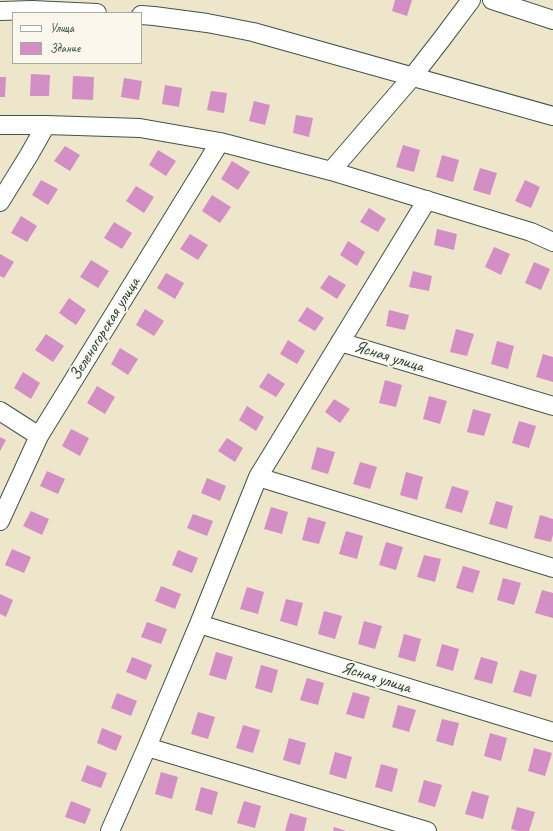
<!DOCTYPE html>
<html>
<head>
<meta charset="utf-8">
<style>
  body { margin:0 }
  #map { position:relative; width:553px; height:831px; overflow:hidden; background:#ede6ca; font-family:Caveat,sans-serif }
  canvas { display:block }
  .legend { position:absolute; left:12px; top:12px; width:130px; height:52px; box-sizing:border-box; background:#fbf7ec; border:1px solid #a3ada2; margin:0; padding:5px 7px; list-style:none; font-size:12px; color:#1f3d34 }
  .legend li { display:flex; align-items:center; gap:8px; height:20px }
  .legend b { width:20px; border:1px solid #a3ada2 }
</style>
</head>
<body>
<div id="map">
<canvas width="553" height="831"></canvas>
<ul class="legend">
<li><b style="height:5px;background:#fff"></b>Улица</li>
<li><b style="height:11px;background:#d38ec5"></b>Здание</li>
</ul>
</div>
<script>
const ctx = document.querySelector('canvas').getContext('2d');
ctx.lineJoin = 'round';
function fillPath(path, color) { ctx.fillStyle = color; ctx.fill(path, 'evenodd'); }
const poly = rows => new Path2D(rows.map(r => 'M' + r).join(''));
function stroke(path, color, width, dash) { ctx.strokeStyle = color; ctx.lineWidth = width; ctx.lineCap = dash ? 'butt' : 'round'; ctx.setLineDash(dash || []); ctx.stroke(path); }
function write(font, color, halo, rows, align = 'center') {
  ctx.font = font + ' Caveat,sans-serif'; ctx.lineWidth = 4; ctx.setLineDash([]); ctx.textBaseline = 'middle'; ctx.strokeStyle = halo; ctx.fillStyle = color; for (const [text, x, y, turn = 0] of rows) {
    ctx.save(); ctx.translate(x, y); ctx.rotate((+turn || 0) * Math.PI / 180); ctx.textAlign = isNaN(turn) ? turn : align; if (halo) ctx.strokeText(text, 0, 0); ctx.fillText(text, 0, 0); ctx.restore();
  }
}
fillPath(poly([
  [395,0,412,0,407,16,392,11],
  [31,74,50,75,49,96,30,96],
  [73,76,94,77,93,100,72,99],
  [0,77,6,77,5,97,0,97],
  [124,78,142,81,139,100,121,97],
  [165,85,182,88,179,107,162,104],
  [211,91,227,93,224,113,207,110],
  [254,101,270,105,265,125,249,121],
  [296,115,313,118,309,137,293,133],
  [403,145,420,150,414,172,396,167],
  [65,146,80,155,70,171,54,161],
  [158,150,176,161,166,176,149,165],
  [442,155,459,160,453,182,436,177],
  [232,161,250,172,238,190,221,179],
  [480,168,497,173,490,195,473,190],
  [41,180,58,189,48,205,32,195],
  [525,180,540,187,531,208,515,201],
  [136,186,154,197,144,213,126,201],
  [212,195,231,207,220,223,202,211],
  [369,208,386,219,378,232,360,222],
  [21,216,37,226,27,242,11,233],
  [114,222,132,233,122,249,104,238],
  [437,229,457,234,454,250,434,245],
  [190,234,208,245,198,260,180,249],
  [348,241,365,252,357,266,340,255],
  [494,247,510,254,501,275,485,267],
  [0,254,14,262,4,278,0,276],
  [91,260,109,271,98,288,80,277],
  [534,262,550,269,541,290,525,283],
  [413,271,432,276,429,291,409,287],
  [166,273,184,283,175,299,157,288],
  [329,275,346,285,337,299,320,288],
  [69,298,86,310,76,325,59,313],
  [307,307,324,318,315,331,298,321],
  [145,309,164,321,154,336,136,325],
  [389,310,409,315,405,330,386,326],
  [456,329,474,334,467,356,450,352],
  [46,334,64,346,53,362,35,350],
  [288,340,305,351,297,364,280,354],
  [497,341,514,346,508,369,491,364],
  [120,348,138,359,128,375,111,364],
  [543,354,553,357,553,382,536,377],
  [23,372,40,383,31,399,14,388],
  [268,373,285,384,276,397,259,387],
  [385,380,402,385,396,407,379,403],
  [97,386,115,397,105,414,87,403],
  [429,396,447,401,440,424,423,419],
  [334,399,350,409,340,423,325,412],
  [247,406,264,417,256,431,239,420],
  [473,409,491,414,484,436,467,432],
  [519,421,536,426,529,448,512,443],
  [71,429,89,438,80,456,62,446],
  [0,437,6,440,0,451],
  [227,438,243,448,235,462,218,451],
  [317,447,335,452,328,474,311,469],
  [360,462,377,467,370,489,353,484],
  [47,471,65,479,58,494,40,486],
  [406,472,423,477,417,500,400,495],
  [207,478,226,486,220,501,201,493],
  [452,486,469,491,462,513,445,508],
  [496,501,513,506,507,529,489,524],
  [271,507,288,512,282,534,264,529],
  [31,511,49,519,42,535,23,526],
  [193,514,213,521,207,536,187,528],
  [540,515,553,519,553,535,551,542,534,538],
  [308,517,326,522,319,544,302,540],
  [346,531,363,536,357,559,339,554],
  [386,542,403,547,396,570,379,565],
  [12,549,31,557,24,573,5,565],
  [178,550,198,558,192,573,172,565],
  [424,555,441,559,435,582,417,577],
  [463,566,480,571,473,593,456,588],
  [503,578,521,583,514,605,497,600],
  [161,586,181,594,175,609,155,601],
  [247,587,264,592,258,614,240,609],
  [542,590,553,593,553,618,535,613],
  [0,594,13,600,6,617,0,614],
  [286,599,303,603,297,626,280,621],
  [324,611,342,616,335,639,318,634],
  [364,621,382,626,375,649,358,644],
  [147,622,167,629,161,644,141,637],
  [404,634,421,639,415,662,398,657],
  [442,644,459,649,453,671,436,666],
  [216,652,233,657,226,680,209,675],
  [132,657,152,665,146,680,126,672],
  [481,657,498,662,492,684,474,679],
  [261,665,278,670,272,693,255,688],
  [520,670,537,675,531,697,513,692],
  [307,678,324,683,318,705,300,700],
  [353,692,370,697,364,719,346,714],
  [117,693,137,701,131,716,111,708],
  [398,705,416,710,409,732,392,727],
  [198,712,215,717,208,739,191,734],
  [442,719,459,723,453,746,436,741],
  [243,725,260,730,253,753,236,748],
  [102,728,122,736,116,751,97,743],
  [490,733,507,738,501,761,484,756],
  [289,738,306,743,300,765,283,760],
  [534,748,552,753,545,776,528,771],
  [335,752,352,757,346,779,329,774],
  [381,764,398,769,392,792,375,787],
  [87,765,107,773,101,788,81,781],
  [161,772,178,777,172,799,155,794],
  [424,780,442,785,435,807,418,802],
  [201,787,218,792,212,815,195,810],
  [472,791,489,796,483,819,465,814],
  [71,801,91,809,85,824,65,817],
  [244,801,261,806,255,828,237,823],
  [517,807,535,812,529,831,517,831,511,829],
  [290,813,307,818,304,831,285,831],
  [334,827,346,831,333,831]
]), '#d38ec5');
const minor = poly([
  [492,0,553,20],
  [0,11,32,10,97,13],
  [141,15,154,16,207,23,253,32,553,116],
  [0,125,46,125,140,128,220,142,331,171,531,232,553,242],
  [331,171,413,76,441,40,471,0],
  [0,202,29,155,46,125],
  [340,342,553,406],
  [0,411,39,436],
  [258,477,553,568],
  [0,521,39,436,220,142],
  [199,624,553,732],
  [147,747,427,831],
  [110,831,147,747,199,624,258,477,427,200]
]);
stroke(minor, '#3e564a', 20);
stroke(minor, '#fff', 18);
write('17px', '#1f3d34', '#fbf7ec', [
  ["Зеленогорская улица",105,329,-58],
  ["Ясная улица",389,357,17],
  ["Ясная улица",376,678,17]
]);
</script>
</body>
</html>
